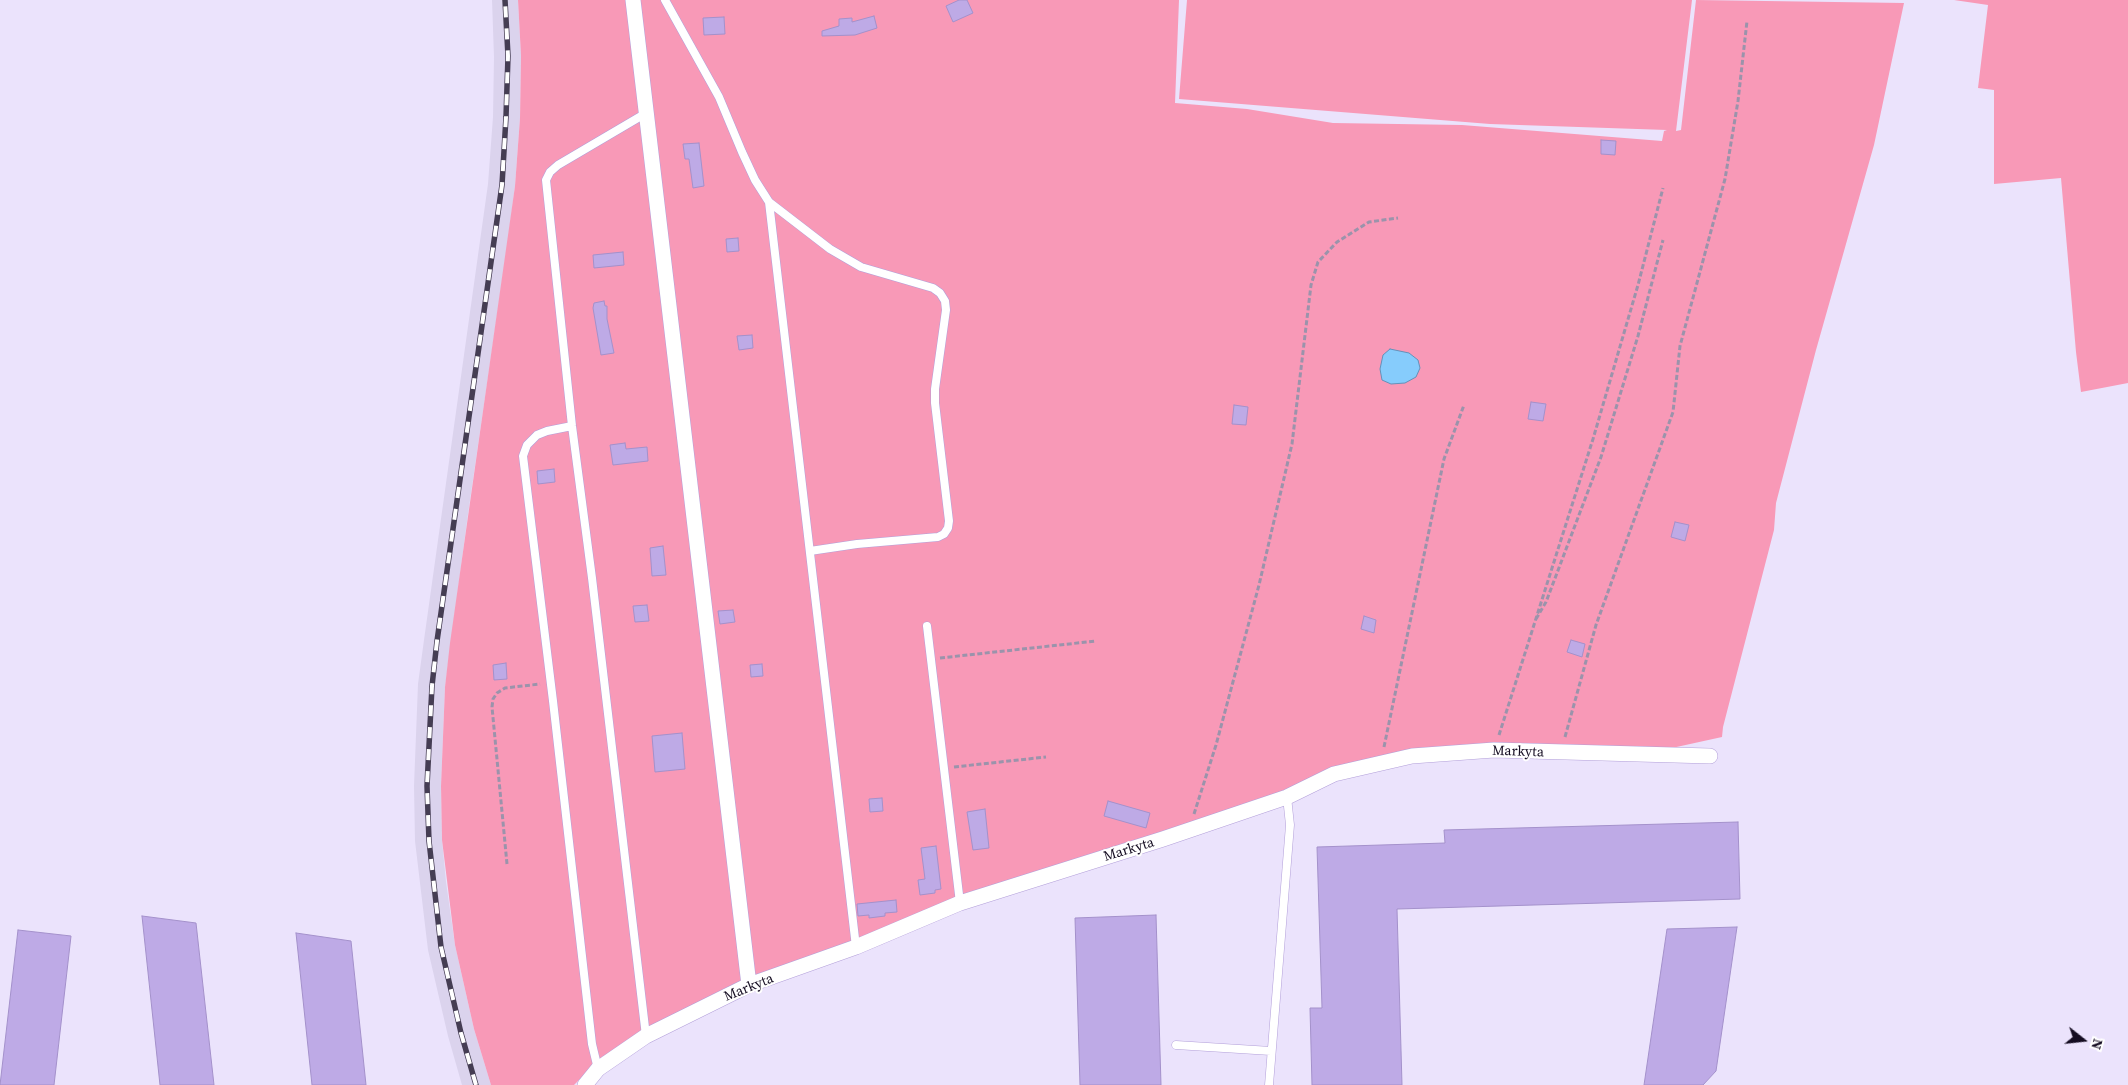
<!DOCTYPE html>
<html>
<head>
<meta charset="utf-8">
<style>
  body { margin:0 }
  #map { position:relative; width:2128px; height:1085px; overflow:hidden; background:#ebe3fc; font-family:"Source Serif 4",serif }
  canvas { display:block }
  .north { position:absolute; left:2058px; top:1015px; width:50px; height:50px; -webkit-text-stroke:4px #fff; paint-order:stroke; rotate:106deg; font-size:14px; font-weight:700; line-height:20px; text-align:center; color:#140c21 }
  .north::after { content:''; display:block; margin:auto; width:18px; height:22px; background:#140c21; clip-path:polygon(50% 0,100% 100%,50% 72%,0 100%) }
</style>
</head>
<body>
<div id="map">
<canvas width="2128" height="1085"></canvas>
<div class="north">N</div>
</div>
<script>
const ctx = document.querySelector('canvas').getContext('2d');
ctx.lineJoin = 'round';
function fillPath(path, color) { ctx.fillStyle = color; ctx.fill(path, 'evenodd'); }
const poly = rows => new Path2D(rows.map(r => 'M' + r).join(''));
function stroke(path, color, width, dash) { ctx.strokeStyle = color; ctx.lineWidth = width; ctx.lineCap = dash ? 'butt' : 'round'; ctx.setLineDash(dash || []); ctx.stroke(path); }
function write(font, color, halo, rows, align = 'center') {
  ctx.font = font + ' "Source Serif 4",serif'; ctx.lineWidth = 4; ctx.setLineDash([]); ctx.textBaseline = 'middle'; ctx.strokeStyle = halo; ctx.fillStyle = color; for (const [text, x, y, turn = 0] of rows) {
    ctx.save(); ctx.translate(x, y); ctx.rotate((+turn || 0) * Math.PI / 180); ctx.textAlign = isNaN(turn) ? turn : align; if (halo) ctx.strokeText(text, 0, 0); ctx.fillText(text, 0, 0); ctx.restore();
  }
}
fillPath(poly([
  [492,0,518,0,521,56,520,118,515,186,507,247,468,514,445,687,441,786,442,840,446,882,455,945,474,1029,491,1085,462,1085,448,1036,428,950,415,841,414,786,418,684,424,640,488,184,493,117,494,57]
]), '#dbd3ed');
fillPath(poly([
  [518,0,1179,0,1175,103,1247,109,1333,123,1462,125,1662,141,1664,131,1667,130,1490,124,1179,99,1187,0,1692,0,1676,131,1681,130,1696,0,1904,3,1874,145,1816,350,1776,503,1774,530,1723,727,1722,737,1640,755,1412,756,960,903,602,1057,574,1085,491,1085,474,1029,455,945,442,840,441,786,445,687,450,643,515,186,520,118,521,56],
  [1954,0,2128,0,2128,383,2081,392,2076,352,2061,178,1994,184,1994,90,1978,88,1988,5]
]), '#f899b7');
const water = poly([
  [1390,349,1409,353,1418,360,1420,368,1416,377,1405,383,1391,384,1382,380,1380,369,1383,355,1390,349]
]);
fillPath(water, '#86ccfc');
stroke(water, '#6492ba', 1);
const building = poly([
  [959,0,967,0,973,13,953,22,946,6,959,0],
  [874,16,877,28,855,35,822,36,822,31,839,26,839,19,852,18,852,22,874,16],
  [724,17,725,34,704,35,703,18,724,17],
  [1601,140,1616,141,1615,155,1601,154,1601,140],
  [699,143,704,186,693,188,689,159,685,159,683,144,699,143],
  [738,238,739,251,727,252,726,239,738,238],
  [623,252,624,265,594,268,593,255,623,252],
  [604,301,605,306,607,306,607,319,614,353,601,355,593,308,594,303,604,301],
  [752,335,753,348,739,350,737,336,752,335],
  [1531,402,1546,404,1543,421,1528,419,1531,402],
  [1234,405,1248,407,1246,425,1232,424,1234,405],
  [625,443,626,449,647,447,648,461,613,465,610,445,625,443],
  [554,469,555,482,538,484,537,471,554,469],
  [1675,522,1689,525,1685,541,1671,537,1675,522],
  [663,546,666,575,652,576,650,548,663,546],
  [647,605,649,621,635,622,633,606,647,605],
  [733,610,735,622,720,624,718,611,733,610],
  [1364,616,1376,620,1374,633,1361,629,1364,616],
  [1571,640,1585,644,1582,657,1567,652,1571,640],
  [506,663,507,679,494,680,493,665,506,663],
  [762,664,763,676,751,677,750,665,762,664],
  [682,733,685,769,655,772,652,736,682,733],
  [882,798,883,811,870,812,869,799,882,798],
  [1108,801,1150,813,1146,828,1104,816,1108,801],
  [985,809,989,848,973,850,967,812,985,809],
  [1738,822,1740,899,1397,909,1402,1085,1312,1085,1310,1008,1322,1008,1317,847,1445,843,1444,830,1738,822],
  [936,846,941,889,935,890,935,893,920,895,918,880,925,879,921,848,936,846],
  [896,900,897,912,885,913,885,916,869,918,869,915,858,916,857,904,896,900],
  [1156,915,1161,1085,1080,1085,1075,918,1156,915],
  [142,916,196,923,214,1085,160,1085,142,916],
  [1737,927,1716,1071,1703,1085,1644,1085,1667,929,1737,927],
  [18,930,71,936,54,1085,0,1085,18,930],
  [296,933,351,941,366,1085,312,1085,296,933]
]);
fillPath(building, '#beaae6');
stroke(building, '#a491cb', 1);
const lane = poly([
  [665,0,719,97,742,152,755,180,769,202,856,947],
  [769,202,830,249,861,267,933,288,940,293,945,301,946,310,935,389,935,403,949,521,948,528,944,534,938,537,857,544,810,551],
  [572,426,547,431,537,435,527,445,523,456,553,701,592,1044,598,1069],
  [927,626,960,903],
  [646,1036,592,578,572,426,546,180,550,172,558,165,648,112],
  [1176,1045,1271,1051],
  [1269,1085,1290,825,1287,797]
]);
const street = poly([
  [633,0,749,985],
  [585,1085,598,1069,646,1036,749,985,856,947,960,903,1163,839,1287,797,1334,774,1412,756,1494,750,1710,756]
]);
stroke(lane, '#b29fd9', 9);
stroke(street, '#b29fd9', 16);
stroke(poly([
  [1536,619,1546,602,1601,457,1638,336,1663,240],
  [940,658,1096,641],
  [1499,735,1593,439,1638,285,1663,188],
  [1565,737,1596,625,1673,412,1680,346,1725,179,1738,101,1747,21],
  [1384,747,1444,459,1464,405],
  [954,767,1046,757],
  [1194,814,1216,745,1259,585,1292,444,1311,285,1318,262,1337,242,1369,222,1398,218],
  [507,864,492,707,493,699,497,693,505,688,540,684]
]), '#9b93ab', 3, [5, 2.5]);
stroke(lane, '#fff', 8);
stroke(street, '#fff', 15);
const rail = poly([
  [476,1085,461,1033,441,947,429,841,427,786,432,686,437,641,502,185,506,117,508,56,505,0]
]);
stroke(rail, '#453d53', 5.5);
stroke(rail, '#fff', 4, [11]);
write('14px', '#140c21', '#fff', [
  ["Markyta",1518,752,2],
  ["Markyta",1129,850,-17],
  ["Markyta",749,988,-22]
]);
</script>
</body>
</html>
